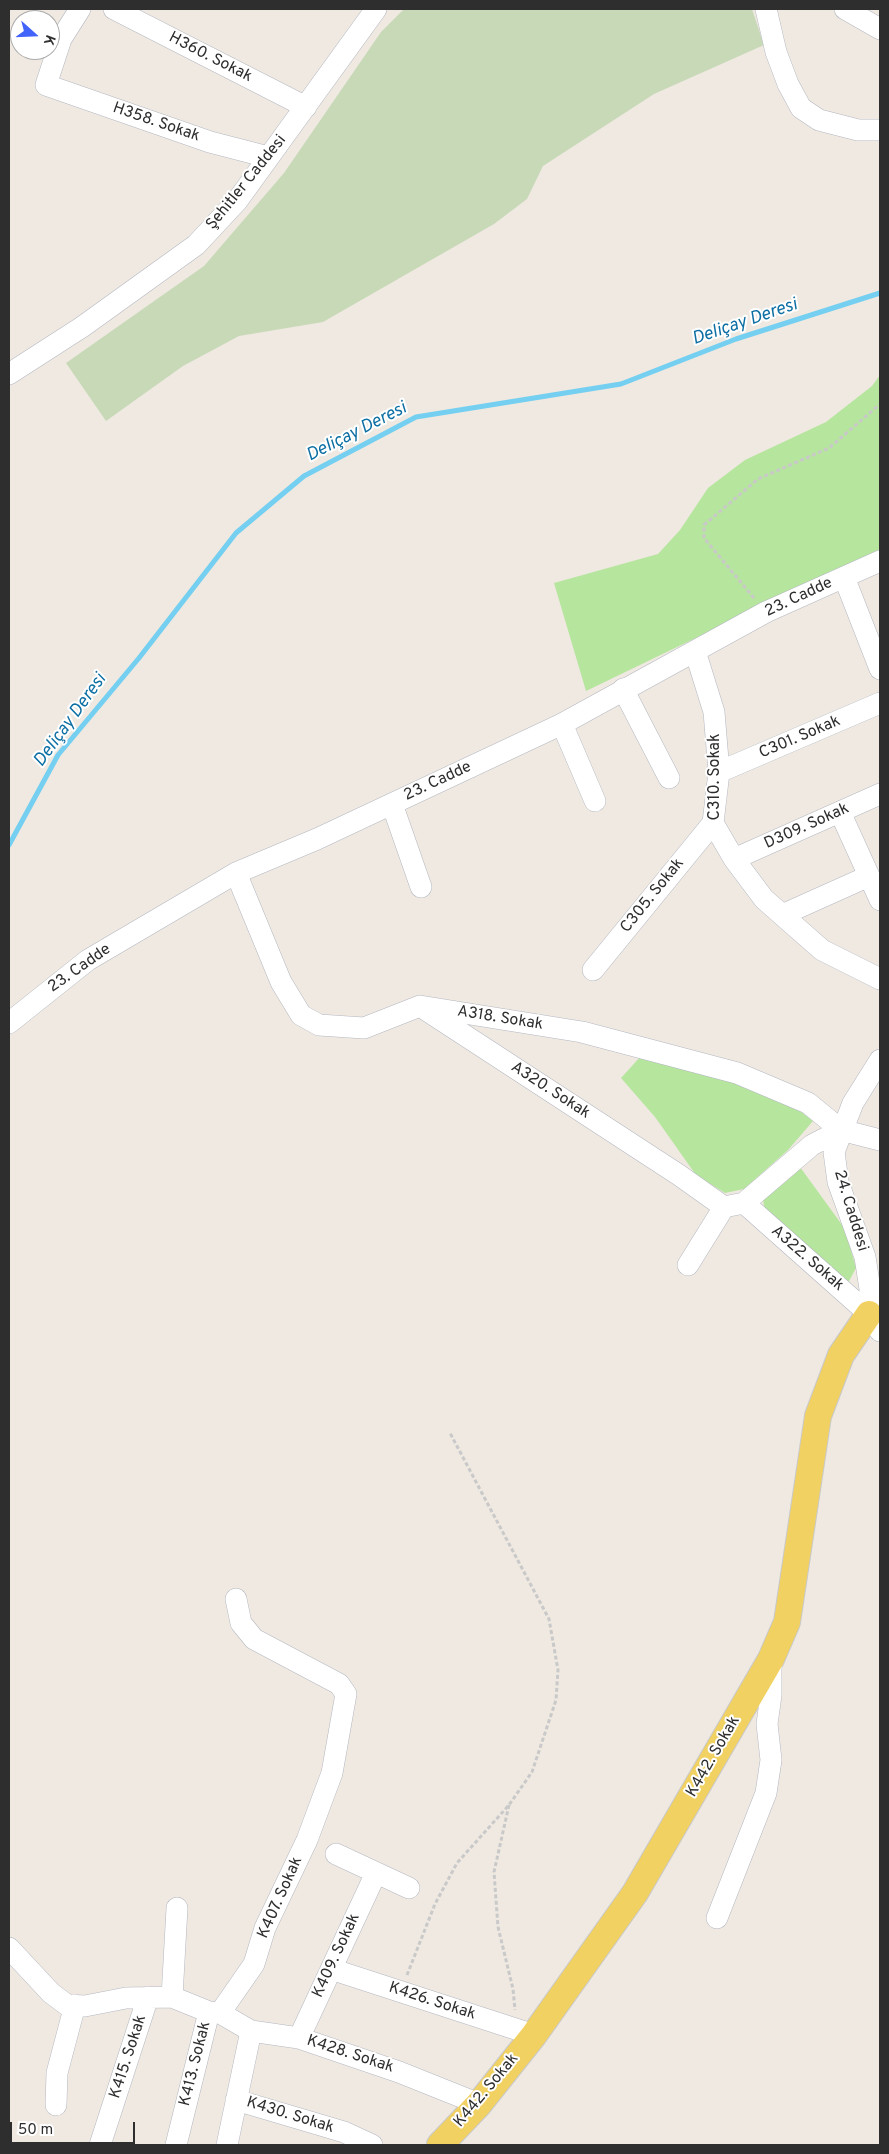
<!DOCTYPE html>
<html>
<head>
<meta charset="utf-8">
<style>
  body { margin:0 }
  #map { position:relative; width:889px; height:2154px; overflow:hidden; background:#efe9e1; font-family:Overpass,sans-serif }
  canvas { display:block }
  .frame { position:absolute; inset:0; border:10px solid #2e2e2e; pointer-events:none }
  .north { position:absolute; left:10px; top:10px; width:50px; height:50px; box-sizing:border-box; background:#fff; border:1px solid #ababab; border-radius:50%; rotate:110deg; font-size:14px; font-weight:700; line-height:20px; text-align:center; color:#2e2e2e }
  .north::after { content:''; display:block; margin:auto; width:18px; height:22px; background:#4264fb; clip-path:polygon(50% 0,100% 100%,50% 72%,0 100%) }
  .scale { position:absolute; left:10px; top:2122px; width:125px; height:22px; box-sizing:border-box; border:2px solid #2e2e2e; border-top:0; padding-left:6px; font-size:15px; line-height:18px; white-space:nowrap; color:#2e2e2e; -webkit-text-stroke:4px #fff; paint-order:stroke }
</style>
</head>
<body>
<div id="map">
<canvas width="889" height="2154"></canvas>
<div class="frame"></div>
<div class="north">K</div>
<div class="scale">50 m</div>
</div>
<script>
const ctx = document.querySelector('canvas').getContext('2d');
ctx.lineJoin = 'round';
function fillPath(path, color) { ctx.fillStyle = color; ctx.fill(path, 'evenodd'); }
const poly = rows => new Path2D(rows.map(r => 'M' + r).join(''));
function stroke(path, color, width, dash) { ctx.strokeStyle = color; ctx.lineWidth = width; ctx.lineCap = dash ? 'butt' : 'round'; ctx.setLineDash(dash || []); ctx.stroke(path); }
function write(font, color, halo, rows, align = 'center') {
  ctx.font = font + ' Overpass,sans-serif'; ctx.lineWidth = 4; ctx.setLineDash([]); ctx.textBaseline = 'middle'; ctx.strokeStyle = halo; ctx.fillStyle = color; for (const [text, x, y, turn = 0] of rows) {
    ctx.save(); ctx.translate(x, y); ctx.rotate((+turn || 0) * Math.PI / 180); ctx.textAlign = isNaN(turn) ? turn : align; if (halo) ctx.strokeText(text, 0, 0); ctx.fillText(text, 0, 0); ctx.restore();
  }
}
fillPath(poly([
  [880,375,880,549,586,691,554,583,658,554,680,530,708,488,745,460,826,422,872,386],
  [641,1056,696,1071,783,1098,813,1121,788,1150,744,1189,725,1193,696,1175,655,1117,621,1078],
  [800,1167,845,1229,856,1268,848,1283,765,1210,763,1200]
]), '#b6e59e');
fillPath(poly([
  [404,9,752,9,764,45,654,94,543,166,527,199,494,224,323,322,239,336,183,366,106,421,66,363,204,266,284,173,381,32]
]), '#c8d9b8');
stroke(poly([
  [9,845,58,755,139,658,236,533,304,476,416,417,621,384,736,339,880,293]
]), '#75cff0', 5);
const minor = poly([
  [80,9,61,39,46,85,210,142,268,157],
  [114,9,306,107],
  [766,9,776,52,788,84,801,108,819,120,858,130,880,130],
  [845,9,880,29],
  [9,374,82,327,196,245,237,201,376,9],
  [844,577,880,669],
  [695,651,714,712,719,772,713,823,734,859,764,899,822,950,880,979],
  [623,689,669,778],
  [562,724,595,801],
  [719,772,880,703],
  [392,804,421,887],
  [840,812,880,900],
  [734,859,880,794],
  [236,873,281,982,301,1015,319,1025,364,1028,420,1006,582,1032,737,1073,808,1103,841,1130,880,1140],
  [782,915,869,876],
  [593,970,713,823],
  [426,1010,679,1175,724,1207],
  [9,1023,88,960,236,873,317,839,562,724,766,612,880,561],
  [744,1203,869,1314,880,1331],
  [688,1265,724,1207,744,1203,812,1145,841,1130],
  [869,1314,870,1289,865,1257,838,1182,834,1152,853,1103,880,1060],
  [336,1854,409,1888],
  [717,1918,766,1793,771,1760,767,1724,771,1695,771,1659],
  [9,1948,51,1993,67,2005,85,2006,126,1998,172,1997,209,2012,220,2013,254,1964,265,1928,307,1840,332,1773,346,1694,339,1684,254,1639,241,1623,236,1599],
  [331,1969,534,2035],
  [172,1997,177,1908],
  [220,2013,251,2031,299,2038,399,2072,479,2104],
  [299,2038,376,1873],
  [236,2100,344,2132,372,2145],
  [56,2105,57,2073,75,2005],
  [100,2145,148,1997],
  [176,2145,209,2012],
  [227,2145,251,2031]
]);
const major = poly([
  [440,2145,479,2104,534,2035,635,1893,771,1659,787,1622,818,1416,841,1355,869,1314]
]);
stroke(minor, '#b4b7c1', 22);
stroke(major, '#c9c9c9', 28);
stroke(poly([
  [754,598,704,538,704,525,758,479,829,448,880,404],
  [509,1805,494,1872,498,1927,513,1989,515,2010],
  [407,1975,435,1904,457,1863,509,1805,532,1772,556,1700,558,1670,549,1619,450,1433]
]), '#c9c9c9', 3, [4, 2.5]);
stroke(minor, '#fff', 21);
stroke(major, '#f2d163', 26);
write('16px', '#2e2e2e', '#fff', [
  ["H360. Sokak",210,58,27],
  ["H358. Sokak",156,123,19],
  ["Şehitler Caddesi",247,183,-51],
  ["23. Cadde",799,598,-25],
  ["C301. Sokak",800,738,-23],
  ["C310. Sokak",716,777,-90],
  ["23. Cadde",438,782,-25],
  ["D309. Sokak",807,827,-24],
  ["C305. Sokak",653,896,-51],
  ["23. Cadde",80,969,-35],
  ["A318. Sokak",500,1019,9],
  ["A320. Sokak",550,1091,33],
  ["24. Caddesi",850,1211,73],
  ["A322. Sokak",807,1259,41],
  ["K442. Sokak",714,1757,-60],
  ["K407. Sokak",281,1898,-66],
  ["K409. Sokak",337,1956,-65],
  ["K426. Sokak",432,2002,18],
  ["K428. Sokak",350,2055,18],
  ["K415. Sokak",129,2057,-72],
  ["K413. Sokak",196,2064,-76],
  ["K442. Sokak",487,2091,-50],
  ["K430. Sokak",290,2116,17]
]);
write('italic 18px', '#0d6fa3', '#fff', [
  ["Deliçay Deresi",745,323,-19],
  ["Deliçay Deresi",357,433,-27],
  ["Deliçay Deresi",71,721,-54]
]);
</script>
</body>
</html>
